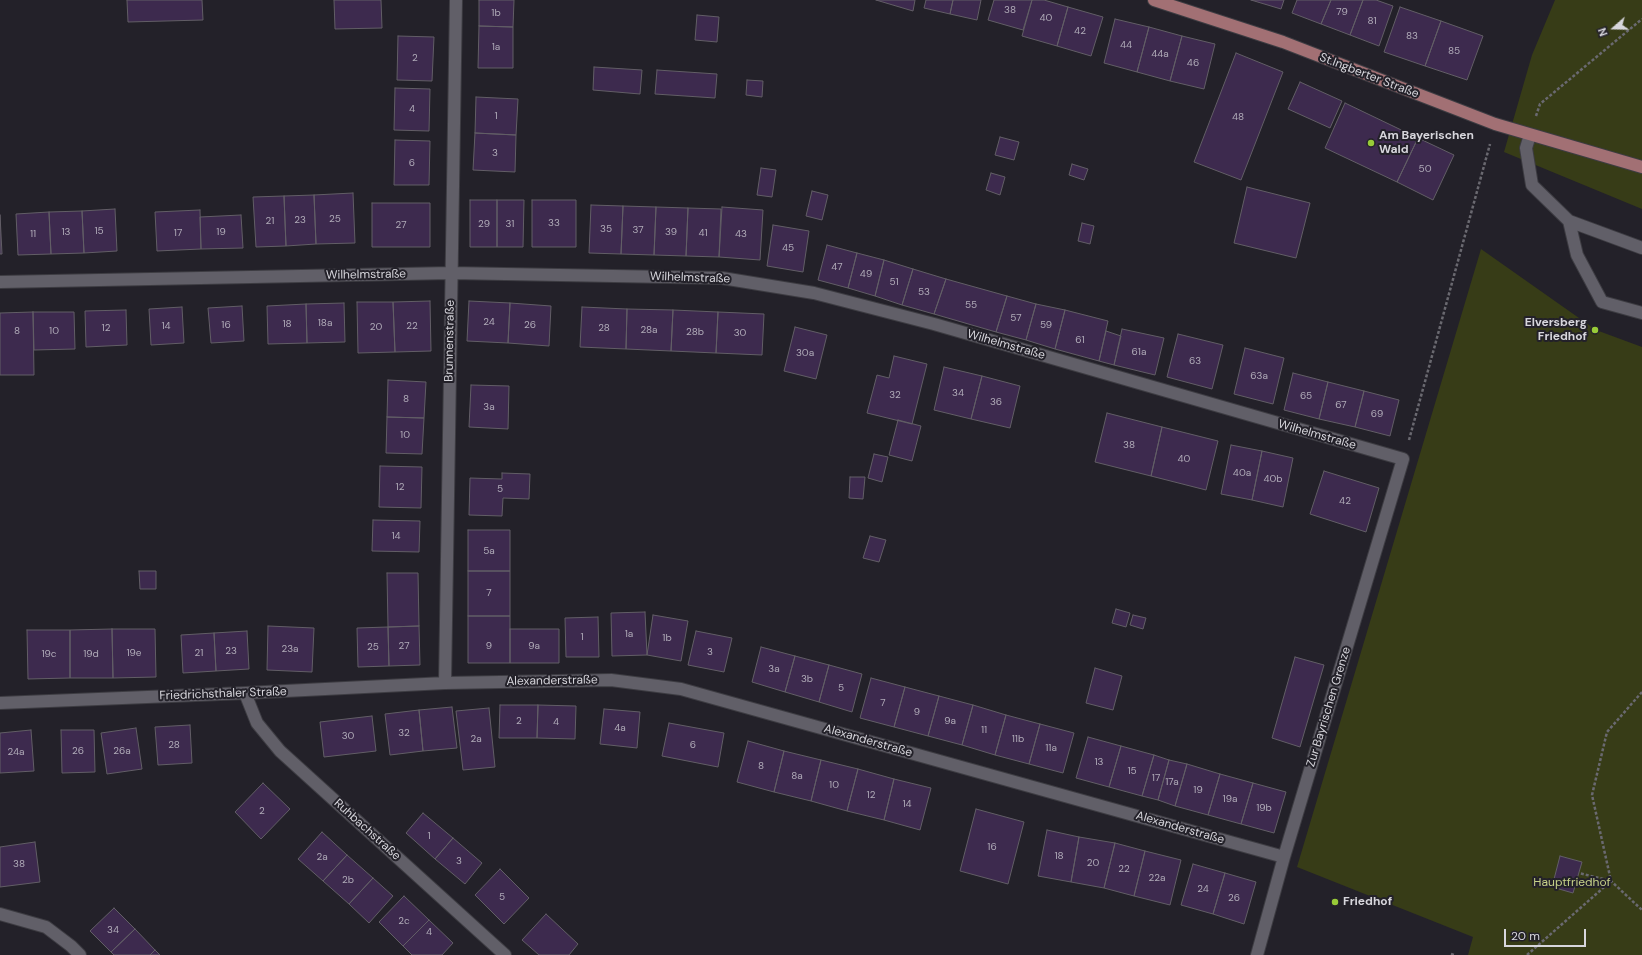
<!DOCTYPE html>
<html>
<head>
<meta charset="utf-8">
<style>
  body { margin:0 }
  #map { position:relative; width:1642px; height:955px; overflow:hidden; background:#232129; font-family:"DM Sans",sans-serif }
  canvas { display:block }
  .north { position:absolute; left:1594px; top:8px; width:40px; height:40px; -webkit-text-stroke:3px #232129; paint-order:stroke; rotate:250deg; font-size:11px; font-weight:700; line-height:16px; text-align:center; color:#d7d6dc }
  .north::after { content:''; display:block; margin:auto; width:14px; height:18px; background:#d7d6dc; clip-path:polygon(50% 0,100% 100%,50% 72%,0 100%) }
  .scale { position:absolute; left:1504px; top:929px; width:82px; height:18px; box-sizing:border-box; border:2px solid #d7d6dc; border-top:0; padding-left:5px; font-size:12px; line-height:14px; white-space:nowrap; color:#d7d6dc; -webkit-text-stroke:3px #232129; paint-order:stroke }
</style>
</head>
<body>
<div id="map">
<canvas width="1642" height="955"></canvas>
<div class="north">N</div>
<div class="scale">20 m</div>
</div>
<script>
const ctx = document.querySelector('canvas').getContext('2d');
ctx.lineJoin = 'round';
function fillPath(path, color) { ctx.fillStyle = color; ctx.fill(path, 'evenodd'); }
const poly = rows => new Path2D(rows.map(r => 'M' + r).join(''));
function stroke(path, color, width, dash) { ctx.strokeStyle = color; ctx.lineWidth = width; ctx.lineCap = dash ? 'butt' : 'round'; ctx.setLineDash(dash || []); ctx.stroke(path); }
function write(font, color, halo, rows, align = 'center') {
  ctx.font = font + ' "DM Sans",sans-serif'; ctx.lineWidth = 4; ctx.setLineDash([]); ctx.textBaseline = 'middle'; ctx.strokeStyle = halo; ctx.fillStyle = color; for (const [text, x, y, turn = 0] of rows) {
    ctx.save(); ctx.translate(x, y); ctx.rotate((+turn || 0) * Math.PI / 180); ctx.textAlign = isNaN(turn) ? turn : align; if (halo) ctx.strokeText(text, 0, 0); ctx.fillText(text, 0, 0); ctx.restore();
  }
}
fillPath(poly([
  [1555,0,1642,0,1642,209,1504,152,1532,55],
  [1481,249,1596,330,1642,347,1642,955,1468,955,1473,937,1297,867]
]), '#373c17');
const building = poly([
  [127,0,202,0,203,20,128,22,127,0],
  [334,0,381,0,382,28,335,29,334,0],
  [479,0,514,0,513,27,479,26,479,0],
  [876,0,915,0,913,11,876,0],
  [926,0,953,0,950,14,924,8,926,0],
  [953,0,981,0,977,20,950,14,953,0],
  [994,0,1032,0,1023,30,988,20,994,0],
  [1032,0,1044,0,1068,7,1057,46,1022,36,1032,0],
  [1251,0,1284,0,1281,9,1251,0],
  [1297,0,1331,0,1321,24,1292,13,1297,0],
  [1331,0,1363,0,1350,35,1321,24,1331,0],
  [1363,0,1376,0,1393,6,1379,46,1350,35,1363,0],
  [1068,7,1103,17,1091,56,1057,46,1068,7],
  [1400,7,1441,21,1425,66,1384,52,1400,7],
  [697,15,719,17,717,42,695,40,697,15],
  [1115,19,1149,27,1137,72,1104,63,1115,19],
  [1441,21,1483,36,1467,80,1425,66,1441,21],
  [479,26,513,27,513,68,478,68,479,26],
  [1149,27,1182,36,1170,81,1137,72,1149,27],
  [398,36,434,37,432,81,397,80,398,36],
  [1182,36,1215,44,1204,89,1170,81,1182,36],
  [1236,53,1283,72,1241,180,1194,162,1236,53],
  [594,67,642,70,640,94,593,90,594,67],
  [657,70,717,74,715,98,655,94,657,70],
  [747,80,763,81,762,97,746,95,747,80],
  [1300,82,1342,101,1330,128,1288,109,1300,82],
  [395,88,430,89,429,131,394,130,395,88],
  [476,97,518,99,516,135,475,133,476,97],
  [1345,103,1418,138,1397,182,1325,148,1345,103],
  [475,133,516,135,515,172,473,170,475,133],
  [1000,137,1019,142,1014,160,995,155,1000,137],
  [1418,138,1454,155,1433,200,1397,182,1418,138],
  [395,140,430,141,429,185,394,185,395,140],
  [1072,164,1088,169,1084,180,1069,175,1072,164],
  [761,168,776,170,772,197,757,195,761,168],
  [991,173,1005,177,1000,195,986,190,991,173],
  [1247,187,1310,203,1296,258,1234,243,1247,187],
  [812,191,828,195,822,220,806,216,812,191],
  [353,193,355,243,316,244,314,195,353,193],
  [314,195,316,244,286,246,284,196,314,195],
  [284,196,286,246,256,247,253,197,284,196],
  [470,200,497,200,497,247,470,247,470,200],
  [497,200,524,200,523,247,497,247,497,200],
  [532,200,576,200,576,247,532,247,532,200],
  [372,203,430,203,430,247,372,247,372,203],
  [591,205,623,206,621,254,589,253,591,205],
  [623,206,656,207,654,255,621,254,623,206],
  [656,207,688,208,686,256,654,255,656,207],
  [722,207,763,210,760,260,719,257,722,207],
  [688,208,721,209,719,257,686,256,688,208],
  [115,209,117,251,84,253,82,211,115,209],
  [200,210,201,249,157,251,155,212,200,210],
  [82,211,84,253,51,254,49,212,82,211],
  [49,212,51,254,18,255,16,214,49,212],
  [0,215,2,254,0,254,0,215],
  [241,215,243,248,201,249,200,217,241,215],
  [1082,223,1094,226,1090,244,1078,241,1082,223],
  [773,225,809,231,803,272,767,266,773,225],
  [827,245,857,253,848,288,818,280,827,245],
  [857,253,884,260,875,296,848,288,857,253],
  [884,260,913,269,902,305,875,296,884,260],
  [913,269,946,279,934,314,902,305,913,269],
  [946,279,1007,296,996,332,934,314,946,279],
  [1007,296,1036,304,1026,340,996,332,1007,296],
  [430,301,431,351,395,352,393,302,430,301],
  [469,301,510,303,508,343,467,341,469,301],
  [357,302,393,302,395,352,358,353,357,302],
  [344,303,345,342,307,343,306,304,344,303],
  [510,303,551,306,549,346,508,343,510,303],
  [306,304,307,343,268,344,267,306,306,304],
  [1036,304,1065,310,1055,349,1026,340,1036,304],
  [242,306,244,341,211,343,208,308,242,306],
  [182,307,184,343,151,345,149,309,182,307],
  [582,307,627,309,626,349,580,347,582,307],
  [627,309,673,310,671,351,626,349,627,309],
  [126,310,127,345,86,347,85,311,126,310],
  [673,310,718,312,716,353,671,351,673,310],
  [1065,310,1108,321,1099,361,1055,349,1065,310],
  [33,312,74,312,75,349,34,350,33,312],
  [33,312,34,375,0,375,0,313,33,312],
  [718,312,764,314,762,355,716,353,718,312],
  [795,327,827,335,816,379,784,371,795,327],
  [1122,329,1164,338,1155,375,1114,365,1122,329],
  [1106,331,1121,336,1114,365,1099,361,1106,331],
  [1178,334,1223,345,1212,389,1167,377,1178,334],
  [1245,348,1284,358,1273,404,1234,394,1245,348],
  [894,356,927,364,912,424,867,413,877,375,889,378,894,356],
  [944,367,982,376,971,419,934,410,944,367],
  [1293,373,1328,382,1319,419,1284,410,1293,373],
  [982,376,1020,386,1010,428,971,419,982,376],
  [388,380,426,382,424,418,387,417,388,380],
  [1328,382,1364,391,1355,427,1319,419,1328,382],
  [471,385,509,386,508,429,469,427,471,385],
  [1364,391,1399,400,1390,436,1355,427,1364,391],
  [1107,413,1162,427,1151,476,1095,462,1107,413],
  [387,417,424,418,422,454,386,453,387,417],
  [898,420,921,426,912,461,889,455,898,420],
  [1162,427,1218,441,1206,490,1151,476,1162,427],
  [1231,445,1262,451,1252,500,1221,494,1231,445],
  [1262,451,1293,458,1283,507,1252,500,1262,451],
  [874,454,888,457,882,482,868,478,874,454],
  [380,466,422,467,421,508,379,507,380,466],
  [1324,471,1379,488,1366,532,1310,514,1324,471],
  [502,473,530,474,529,499,503,498,502,516,469,515,470,478,502,479,502,473],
  [850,477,865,477,863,499,849,498,850,477],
  [373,520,420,521,419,552,372,551,373,520],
  [468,530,510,530,510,571,468,571,468,530],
  [870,536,886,540,879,562,863,558,870,536],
  [139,571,156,571,156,589,140,589,139,571],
  [468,571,510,571,510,616,468,616,468,571],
  [387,573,418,573,419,626,388,627,387,573],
  [1116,609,1130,613,1126,627,1112,623,1116,609],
  [645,612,647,655,612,656,611,613,645,612],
  [653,615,688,621,681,661,647,655,653,615],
  [1133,615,1146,618,1143,629,1130,625,1133,615],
  [468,616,510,616,510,663,468,663,468,616],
  [598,617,599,657,566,657,565,618,598,617],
  [268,626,314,628,312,672,267,670,268,626],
  [419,626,420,665,389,666,388,627,419,626],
  [388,627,389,666,358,667,357,628,388,627],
  [112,629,113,678,70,678,70,630,112,629],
  [112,629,155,629,156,677,113,678,112,629],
  [510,629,559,629,559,663,510,663,510,629],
  [27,630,70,630,70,678,28,679,27,630],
  [247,631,249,669,216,671,214,633,247,631],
  [696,631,732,638,724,672,688,665,696,631],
  [214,633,216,671,183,673,181,635,214,633],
  [761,647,795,656,785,692,752,682,761,647],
  [795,656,829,665,819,702,785,692,795,656],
  [1295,657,1324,665,1300,747,1272,738,1295,657],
  [829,665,862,674,852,712,819,702,829,665],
  [1095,668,1122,676,1113,710,1086,703,1095,668],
  [871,678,905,687,894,727,860,718,871,678],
  [905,687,939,696,928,736,894,727,905,687],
  [939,696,973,705,962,745,928,736,939,696],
  [500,705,538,705,537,738,499,738,500,705],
  [538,705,576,706,575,739,537,738,538,705],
  [973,705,1006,715,995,755,962,745,973,705],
  [452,707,457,748,423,751,419,710,452,707],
  [489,708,495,767,463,770,456,711,489,708],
  [604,709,640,712,637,748,600,744,604,709],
  [419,710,423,751,390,755,385,714,419,710],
  [1006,715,1040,724,1029,764,995,755,1006,715],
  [372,716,376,751,324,757,320,722,372,716],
  [669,723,724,733,718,767,662,756,669,723],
  [1040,724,1074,733,1063,773,1029,764,1040,724],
  [190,725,192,763,158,765,155,727,190,725],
  [136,728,142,769,107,774,101,733,136,728],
  [31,730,34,771,0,773,0,733,31,730],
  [61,730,94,730,95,772,62,773,61,730],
  [1088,737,1121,746,1109,787,1076,778,1088,737],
  [748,741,784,751,774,792,737,782,748,741],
  [1121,746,1154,755,1142,796,1109,787,1121,746],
  [784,751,821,760,811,801,774,792,784,751],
  [1154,755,1169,760,1158,800,1142,796,1154,755],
  [821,760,858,769,847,811,811,801,821,760],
  [1169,760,1187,764,1175,806,1158,800,1169,760],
  [1187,764,1220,774,1208,815,1175,806,1187,764],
  [858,769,894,779,884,820,847,811,858,769],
  [1220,774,1253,783,1241,824,1208,815,1220,774],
  [894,779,931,788,920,830,884,820,894,779],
  [263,783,290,809,261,839,235,812,263,783],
  [1253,783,1286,792,1274,833,1241,824,1253,783],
  [976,809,1024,822,1008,884,960,871,976,809],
  [423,813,453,838,435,859,406,833,423,813],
  [1047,830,1079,837,1071,882,1038,876,1047,830],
  [322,832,347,855,323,881,298,859,322,832],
  [1079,837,1115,843,1104,888,1071,882,1079,837],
  [453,838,482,863,465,884,435,859,453,838],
  [35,842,40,882,0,887,0,847,35,842],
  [1115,843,1145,851,1134,896,1104,888,1115,843],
  [1145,851,1181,860,1170,905,1134,896,1145,851],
  [347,855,373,878,349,904,323,881,347,855],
  [1560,856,1582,862,1573,893,1552,887,1560,856],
  [1193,864,1225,873,1213,914,1181,905,1193,864],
  [500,869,529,898,504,924,475,895,500,869],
  [1225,873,1256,882,1244,924,1213,914,1225,873],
  [373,878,393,896,369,923,349,904,373,878],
  [404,896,429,920,403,946,379,922,404,896],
  [114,908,135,929,111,952,90,931,114,908],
  [546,914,578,944,569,955,539,955,522,940,546,914],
  [429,920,453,943,442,955,412,955,403,946,429,920],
  [135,929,155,950,150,955,114,955,111,952,135,929],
  [155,950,160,955,150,955,155,950]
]);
fillPath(building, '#3d2a4e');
stroke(building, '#625e66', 1);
const minor = poly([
  [1530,135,1526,148,1532,185,1569,221,1642,248],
  [1569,221,1577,255,1602,302,1642,313],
  [0,282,451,273,722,278,814,293,934,324,1403,459,1284,857,1257,955],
  [445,683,456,0],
  [245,693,257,723,280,751,505,955],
  [0,703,245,693,445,683,611,680,681,689,1284,857],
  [0,914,46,927,71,946,80,955]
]);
const major = poly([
  [1154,0,1283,42,1495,124,1642,167]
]);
stroke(minor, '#3d3c42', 14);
stroke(major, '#3d3c42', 14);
stroke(poly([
  [1536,116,1540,104,1642,19],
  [1409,440,1490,144],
  [1642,692,1607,732,1592,795,1611,881,1642,910],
  [1451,954,1454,955],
  [1527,955,1611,881,1579,873]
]), '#6a6970', 2.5, [3, 2]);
stroke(minor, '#615f68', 12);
stroke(major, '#a27074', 12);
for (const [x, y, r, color] of [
  [1371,143,4,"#98cb38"],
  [1595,330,4,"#98cb38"],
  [1335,902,4,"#98cb38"]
]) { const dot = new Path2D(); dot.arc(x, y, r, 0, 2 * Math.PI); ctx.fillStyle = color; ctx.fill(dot); stroke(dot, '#232129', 1.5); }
write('10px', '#b0abb8', null, [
  ["38",1010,10],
  ["79",1342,12],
  ["1b",496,13],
  ["40",1046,18],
  ["81",1372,21],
  ["42",1080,31],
  ["83",1412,36],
  ["44",1126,45],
  ["1a",496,47],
  ["85",1454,51],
  ["44a",1160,54],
  ["2",415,58],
  ["46",1193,63],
  ["4",412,109],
  ["1",496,116],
  ["48",1238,117],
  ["3",495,153],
  ["6",412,163],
  ["50",1425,169],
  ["25",335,219],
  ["23",300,220],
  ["21",270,221],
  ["33",554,223],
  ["29",484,224],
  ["31",510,224],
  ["27",401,225],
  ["35",606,229],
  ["37",638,230],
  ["15",99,231],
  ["13",66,232],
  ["19",221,232],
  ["39",671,232],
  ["17",178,233],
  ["41",703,233],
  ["11",33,234],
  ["43",741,234],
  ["45",788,248],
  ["47",837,267],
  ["49",866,274],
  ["51",894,282],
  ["53",924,292],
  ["55",971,305],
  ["57",1016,318],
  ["24",489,322],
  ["18a",325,323],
  ["18",287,324],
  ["16",226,325],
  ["26",530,325],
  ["59",1046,325],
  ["14",166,326],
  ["22",412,326],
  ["20",376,327],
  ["12",106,328],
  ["28",604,328],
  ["28a",649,330],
  ["8",17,331],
  ["10",54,331],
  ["28b",695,332],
  ["30",740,333],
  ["61",1080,340],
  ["61a",1139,352],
  ["30a",805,353],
  ["63",1195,361],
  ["63a",1259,376],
  ["34",958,393],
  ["32",895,395],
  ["65",1306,396],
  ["8",406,399],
  ["36",996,402],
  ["67",1341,405],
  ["3a",489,407],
  ["69",1377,414],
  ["10",405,435],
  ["38",1129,445],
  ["40",1184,459],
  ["40a",1242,473],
  ["40b",1273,479],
  ["12",400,487],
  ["5",500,489],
  ["42",1345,501],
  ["14",396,536],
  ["5a",489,551],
  ["7",489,593],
  ["1a",629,634],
  ["1",582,637],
  ["1b",667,638],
  ["27",404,646],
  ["9",489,646],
  ["9a",534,646],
  ["25",373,647],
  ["23a",290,649],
  ["23",231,651],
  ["3",710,652],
  ["19e",134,653],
  ["21",199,653],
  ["19c",49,654],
  ["19d",91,654],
  ["3a",774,669],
  ["3b",807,679],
  ["5",841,688],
  ["7",883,703],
  ["9",917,712],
  ["2",519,721],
  ["9a",950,721],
  ["4",556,722],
  ["4a",620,728],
  ["11",984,730],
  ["32",404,733],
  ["30",348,736],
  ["2a",476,739],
  ["11b",1018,739],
  ["28",174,745],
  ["6",693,745],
  ["11a",1051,748],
  ["26",78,751],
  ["26a",122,751],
  ["24a",16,752],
  ["13",1099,762],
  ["8",761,766],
  ["15",1132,771],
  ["8a",797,776],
  ["17",1156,778],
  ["17a",1172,782],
  ["10",834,785],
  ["19",1198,790],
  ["12",871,795],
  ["19a",1230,799],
  ["14",907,804],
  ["19b",1264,808],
  ["2",262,811],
  ["1",429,836],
  ["16",992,847],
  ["18",1059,856],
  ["2a",322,857],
  ["3",459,861],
  ["20",1093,863],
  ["38",19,864],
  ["22",1124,869],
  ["22a",1157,878],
  ["2b",348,880],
  ["24",1203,889],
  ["5",502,897],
  ["26",1234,898],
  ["2c",404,921],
  ["34",113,930],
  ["4",429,932]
]);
write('12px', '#d7d6dc', '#232129', [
  ["St.Ingberter Straße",1369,76,21],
  ["Wilhelmstraße",366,275,-1],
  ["Wilhelmstraße",690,278,2],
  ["Brunnenstraße",450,341,-89],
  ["Wilhelmstraße",1006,345,16],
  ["Wilhelmstraße",1317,435,16],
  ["Alexanderstraße",552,681,-1],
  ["Friedrichsthaler Straße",223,694,-2],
  ["Zur Bayrischen Grenze",1329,707,-73],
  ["Alexanderstraße",868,741,16],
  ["Alexanderstraße",1180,828,16],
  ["Ruhbachstraße",367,830,42]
]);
write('bold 12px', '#d7d6dc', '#232129', [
  ["Am Bayerischen",1379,136],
  ["Wald",1379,150],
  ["Elversberg",1587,323,"right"],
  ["Friedhof",1587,337,"right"],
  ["Friedhof",1343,902]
], 'left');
write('12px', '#c7d289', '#232129', [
  ["Hauptfriedhof",1572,883]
]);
</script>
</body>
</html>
